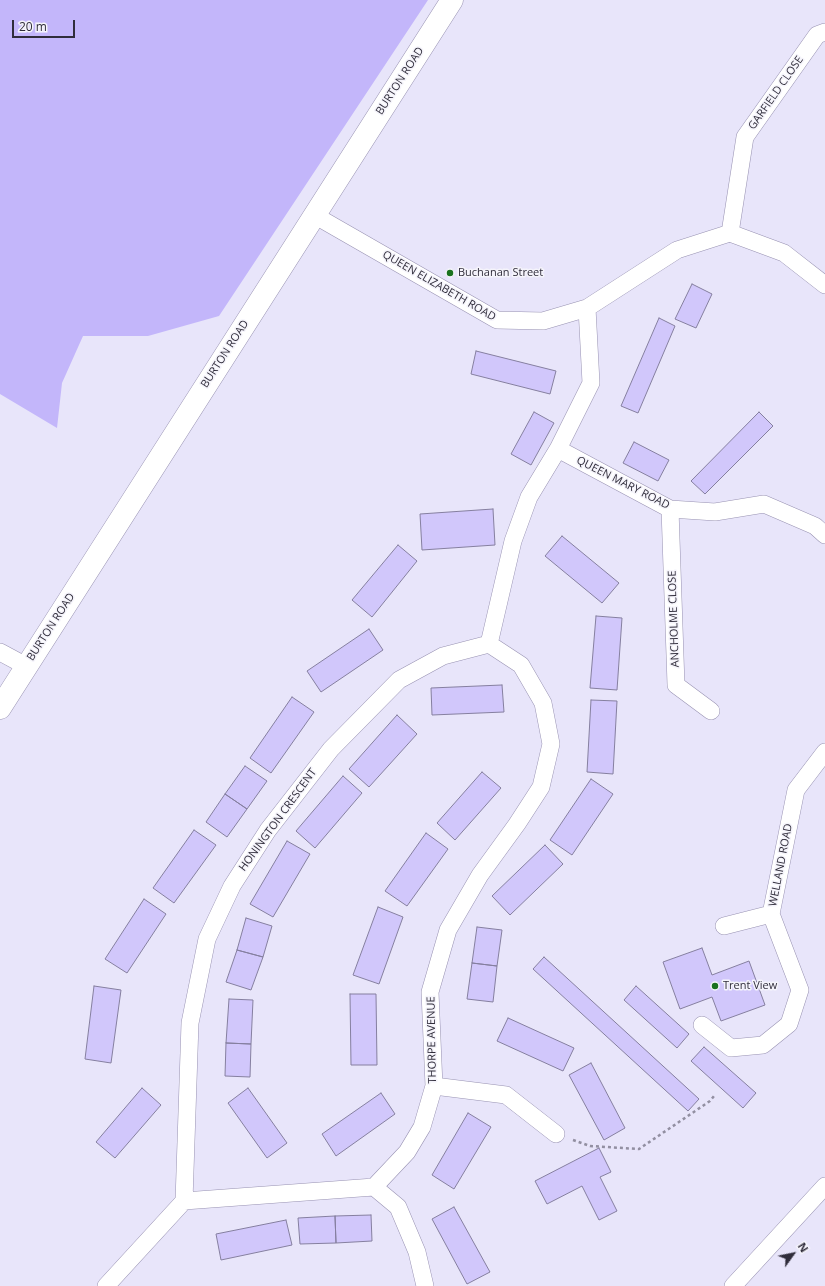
<!DOCTYPE html>
<html>
<head>
<meta charset="utf-8">
<style>
  body { margin:0 }
  #map { position:relative; width:825px; height:1286px; overflow:hidden; background:#e8e5fa; font-family:"Open Sans",sans-serif }
  canvas { display:block }
  .north { position:absolute; left:773px; top:1234px; width:40px; height:40px; -webkit-text-stroke:3px #f5f4fb; paint-order:stroke; rotate:57deg; font-size:11px; font-weight:700; line-height:16px; text-align:center; color:#302d3b }
  .north::after { content:''; display:block; margin:auto; width:14px; height:18px; background:#302d3b; clip-path:polygon(50% 0,100% 100%,50% 72%,0 100%) }
  .scale { position:absolute; left:12px; top:20px; width:63px; height:18px; box-sizing:border-box; border:2px solid #302d3b; border-top:0; padding-left:5px; font-size:12px; line-height:14px; white-space:nowrap; color:#302d3b; -webkit-text-stroke:3px #f5f4fb; paint-order:stroke }
</style>
</head>
<body>
<div id="map">
<canvas width="825" height="1286"></canvas>
<div class="north">N</div>
<div class="scale">20 m</div>
</div>
<script>
const ctx = document.querySelector('canvas').getContext('2d');
ctx.lineJoin = 'round';
function fillPath(path, color) { ctx.fillStyle = color; ctx.fill(path, 'evenodd'); }
const poly = rows => new Path2D(rows.map(r => 'M' + r).join(''));
function stroke(path, color, width, dash) { ctx.strokeStyle = color; ctx.lineWidth = width; ctx.lineCap = dash ? 'butt' : 'round'; ctx.setLineDash(dash || []); ctx.stroke(path); }
function write(font, color, halo, rows, align = 'center') {
  ctx.font = font + ' "Open Sans",sans-serif'; ctx.lineWidth = 3; ctx.setLineDash([]); ctx.textBaseline = 'middle'; ctx.strokeStyle = halo; ctx.fillStyle = color; for (const [text, x, y, turn = 0] of rows) {
    ctx.save(); ctx.translate(x, y); ctx.rotate((+turn || 0) * Math.PI / 180); ctx.textAlign = isNaN(turn) ? turn : align; if (halo) ctx.strokeText(text, 0, 0); ctx.fillText(text, 0, 0); ctx.restore();
  }
}
fillPath(poly([
  [0,0,428,0,219,316,148,336,83,336,62,383,57,428,0,394]
]), '#c3b6fa');
const building = poly([
  [692,284,712,294,696,328,675,319,692,284],
  [659,318,675,326,638,413,621,406,659,318],
  [476,351,556,371,550,394,471,374,476,351],
  [534,412,554,423,531,465,511,454,534,412],
  [759,412,773,426,705,494,691,481,759,412],
  [634,442,669,460,658,481,623,463,634,442],
  [493,509,495,545,422,550,420,514,493,509],
  [562,536,619,583,602,603,545,556,562,536],
  [398,545,417,561,372,617,352,600,398,545],
  [596,616,622,618,617,690,590,688,596,616],
  [369,629,383,650,321,692,307,671,369,629],
  [502,685,504,712,432,715,431,688,502,685],
  [292,697,314,712,271,773,250,758,292,697],
  [591,700,617,701,613,774,587,772,591,700],
  [397,715,417,734,369,787,349,769,397,715],
  [245,766,267,781,247,809,225,794,245,766],
  [482,772,501,788,455,840,437,823,482,772],
  [343,776,362,793,315,848,296,831,343,776],
  [591,779,613,794,572,855,550,840,591,779],
  [225,794,247,809,227,837,206,822,225,794],
  [194,830,216,845,174,903,153,888,194,830],
  [426,833,448,849,407,906,385,891,426,833],
  [287,841,310,854,273,917,250,904,287,841],
  [545,845,563,864,510,915,492,896,545,845],
  [144,899,166,914,127,973,105,959,144,899],
  [378,907,403,917,379,984,353,975,378,907],
  [246,918,272,926,263,957,237,950,246,918],
  [477,927,502,930,497,966,472,963,477,927],
  [702,948,712,975,749,961,765,1005,721,1021,712,997,680,1009,663,962,702,948],
  [237,950,263,957,251,990,226,982,237,950],
  [544,957,699,1099,688,1111,533,969,544,957],
  [472,963,497,966,493,1002,467,999,472,963],
  [94,986,121,990,111,1063,85,1059,94,986],
  [636,986,689,1034,677,1048,624,1000,636,986],
  [350,994,376,994,377,1065,351,1065,350,994],
  [229,999,253,1000,251,1044,226,1043,229,999],
  [508,1018,574,1048,563,1071,497,1041,508,1018],
  [226,1043,251,1044,250,1077,225,1076,226,1043],
  [704,1047,756,1093,743,1108,691,1061,704,1047],
  [591,1063,625,1128,604,1140,569,1075,591,1063],
  [142,1088,161,1105,115,1158,96,1142,142,1088],
  [248,1088,287,1143,267,1158,228,1103,248,1088],
  [381,1093,395,1114,336,1156,322,1134,381,1093],
  [468,1113,491,1127,454,1189,432,1175,468,1113],
  [599,1148,611,1172,600,1177,617,1211,599,1220,582,1186,547,1204,535,1181,599,1148],
  [454,1207,490,1272,467,1284,432,1219,454,1207],
  [371,1215,372,1241,336,1243,335,1216,371,1215],
  [335,1216,336,1243,300,1244,298,1218,335,1216],
  [286,1220,292,1245,221,1260,216,1234,286,1220]
]);
fillPath(building, '#d1c7fb');
stroke(building, '#857f9f', 1);
const street = poly([
  [314,215,497,320,543,321,587,308,677,250,730,233,784,253,825,285],
  [730,233,745,137,817,35,825,32],
  [558,449,670,509,715,512,764,504,815,526,825,535],
  [670,509,676,685,711,711],
  [489,644,513,541,529,497,558,449,591,383,587,308],
  [0,652,26,666],
  [724,926,771,914],
  [702,1025,731,1048,763,1045,789,1024,800,990,771,914,796,790,825,752],
  [434,1086,506,1095,556,1134],
  [374,1187,398,1207,417,1252,425,1286],
  [184,1201,374,1187,407,1152,422,1127,434,1086,430,992,448,930,480,875,517,824,541,787,551,744,543,703,521,665,489,644],
  [184,1201,190,1023,207,939,232,886,268,830,331,749,399,680,443,656,489,644],
  [106,1286,184,1201],
  [733,1286,825,1186]
]);
const secondary = poly([
  [0,708,452,0]
]);
stroke(street, '#9892b2', 18);
stroke(secondary, '#9892b2', 23);
stroke(poly([
  [573,1140,590,1146,639,1149,710,1101,714,1096]
]), '#928fa1', 2.5, [3, 3]);
stroke(street, '#fff', 17);
stroke(secondary, '#fff', 22);
for (const [x, y, r, color] of [
  [450,273,4,"#1a721e"],
  [715,986,4,"#1a721e"]
]) { const dot = new Path2D(); dot.arc(x, y, r, 0, 2 * Math.PI); ctx.fillStyle = color; ctx.fill(dot); stroke(dot, '#f5f4fb', 1.5); }
write('11px', '#302d3b', '#f5f4fb', [
  ["BURTON ROAD",400,81,-57],
  ["GARFIELD CLOSE",776,93,-55],
  ["QUEEN ELIZABETH ROAD",439,286,30],
  ["BURTON ROAD",225,354,-57],
  ["QUEEN MARY ROAD",623,483,27],
  ["ANCHOLME CLOSE",674,619,-92],
  ["BURTON ROAD",51,627,-57],
  ["HONINGTON CRESCENT",278,820,-54],
  ["WELLAND ROAD",781,865,-79],
  ["THORPE AVENUE",432,1040,-91]
]);
write('11px', '#302d3b', '#f5f4fb', [
  ["Buchanan Street",458,273],
  ["Trent View",723,986]
], 'left');
</script>
</body>
</html>
